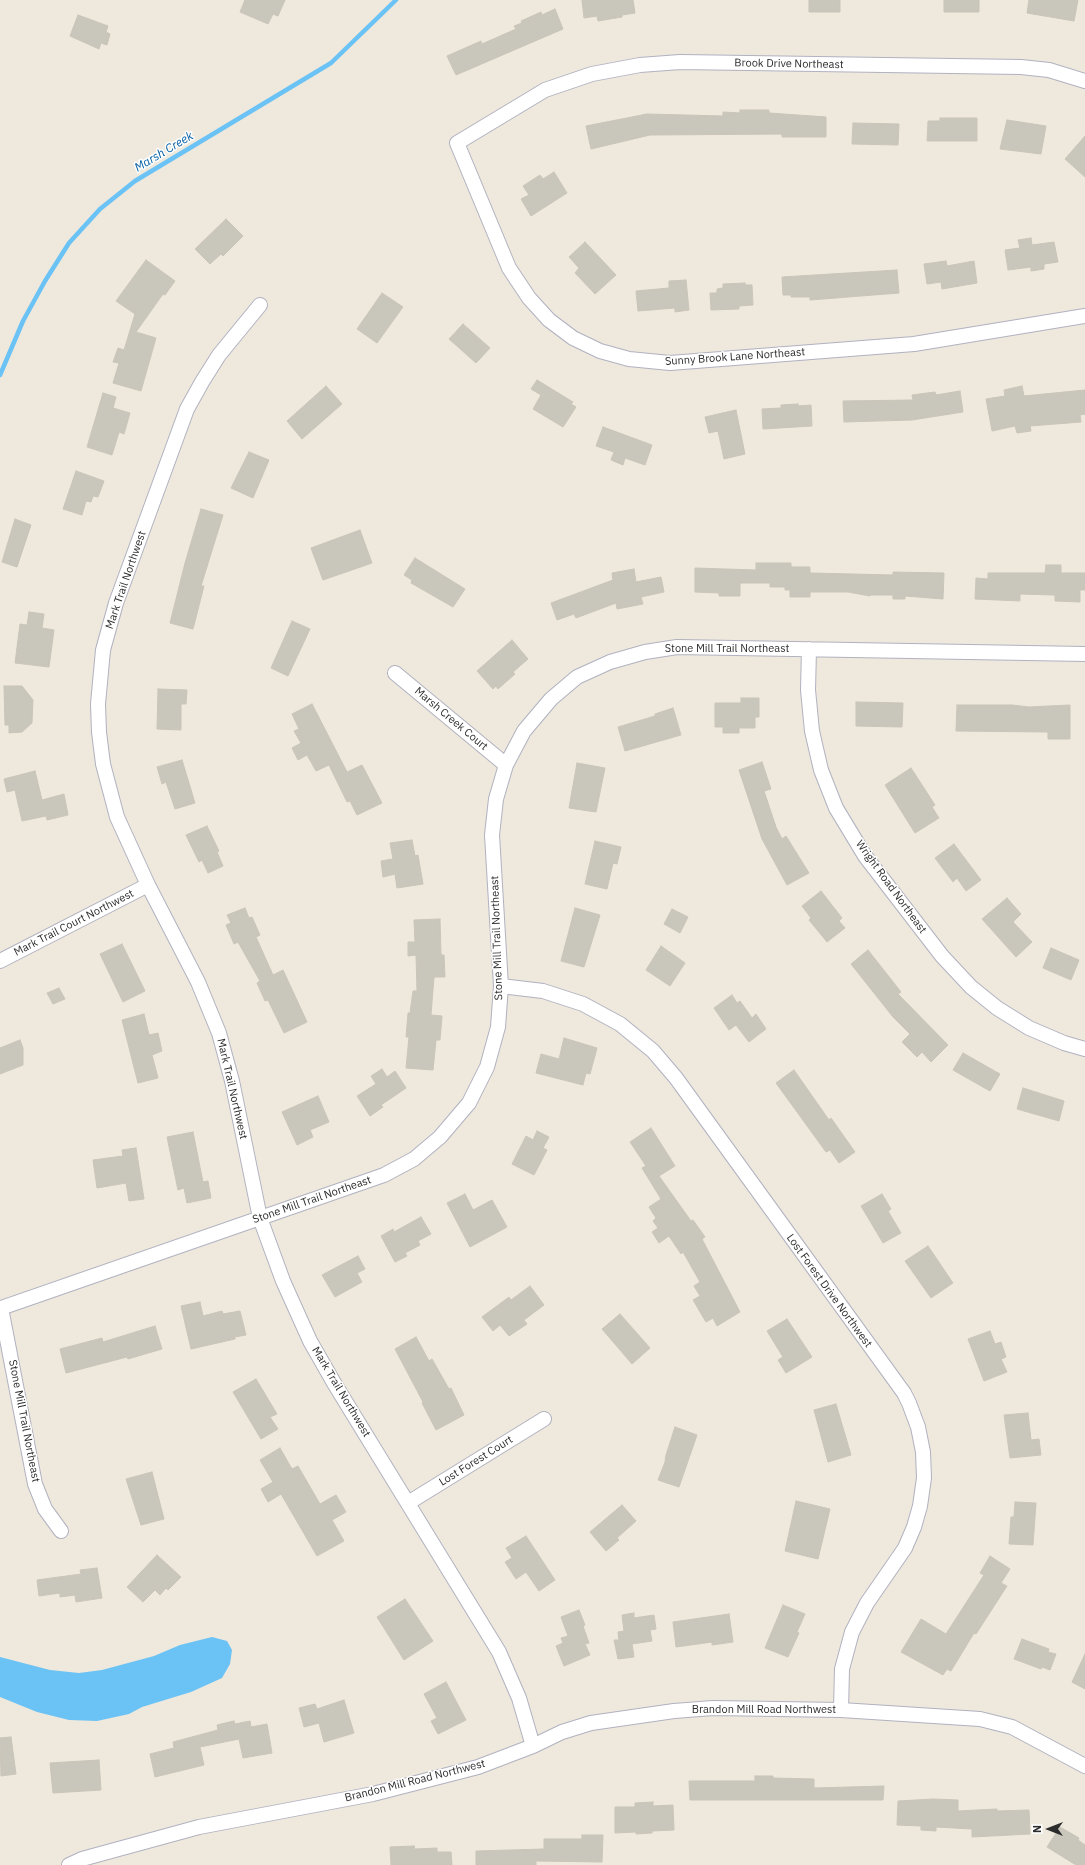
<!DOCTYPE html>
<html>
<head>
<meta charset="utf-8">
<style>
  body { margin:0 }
  #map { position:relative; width:1085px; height:1865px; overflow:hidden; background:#eee8dd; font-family:"IBM Plex Sans",sans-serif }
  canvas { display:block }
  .north { position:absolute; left:1029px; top:1809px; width:40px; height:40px; -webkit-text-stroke:3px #fff; paint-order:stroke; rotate:270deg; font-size:11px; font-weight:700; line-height:16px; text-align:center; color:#2c2c2c }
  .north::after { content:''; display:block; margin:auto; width:14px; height:18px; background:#2c2c2c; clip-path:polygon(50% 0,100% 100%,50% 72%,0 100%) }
</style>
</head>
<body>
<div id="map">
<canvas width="1085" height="1865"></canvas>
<div class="north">N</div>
</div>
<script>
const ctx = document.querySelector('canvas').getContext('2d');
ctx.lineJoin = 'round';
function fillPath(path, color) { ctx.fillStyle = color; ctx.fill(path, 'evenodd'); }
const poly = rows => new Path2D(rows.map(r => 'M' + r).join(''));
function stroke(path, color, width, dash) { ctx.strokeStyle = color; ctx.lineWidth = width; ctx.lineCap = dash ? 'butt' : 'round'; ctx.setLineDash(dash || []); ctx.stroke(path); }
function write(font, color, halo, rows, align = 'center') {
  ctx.font = font + ' "IBM Plex Sans",sans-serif'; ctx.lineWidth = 3; ctx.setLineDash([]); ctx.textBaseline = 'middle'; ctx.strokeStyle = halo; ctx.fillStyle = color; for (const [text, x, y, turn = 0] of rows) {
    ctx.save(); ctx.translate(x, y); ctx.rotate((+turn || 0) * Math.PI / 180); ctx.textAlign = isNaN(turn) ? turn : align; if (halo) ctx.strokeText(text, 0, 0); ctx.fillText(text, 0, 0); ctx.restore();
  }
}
fillPath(poly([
  [212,1637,227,1641,232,1650,230,1664,222,1678,191,1692,142,1707,129,1714,97,1721,69,1720,37,1712,0,1697,0,1657,50,1670,79,1673,102,1670,154,1656,180,1645]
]), '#6bc3f5');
stroke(poly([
  [0,375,23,321,45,281,69,243,100,209,135,181,331,63,396,0]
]), '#6bc3f5', 4.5);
const building = poly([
  [245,0,285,0,278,16,273,14,268,24,240,12,245,0],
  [582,0,633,0,635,13,622,15,622,17,598,21,597,16,584,18,582,0],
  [809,0,840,0,840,12,809,12,809,0],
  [944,0,979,0,979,12,944,12,944,0],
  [1029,0,1078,0,1074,21,1027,13,1029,0],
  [555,9,563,29,456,75,447,56,481,41,482,44,516,29,514,26,522,23,521,21,541,12,542,15,555,9],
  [78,15,108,26,106,32,110,34,107,45,101,43,99,49,70,36,78,15],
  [740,110,769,110,769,113,826,117,826,137,782,137,782,134,650,135,591,149,586,126,647,114,723,116,723,112,740,113,740,110],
  [940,118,977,118,977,141,927,141,928,121,940,121,940,118],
  [1007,120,1046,126,1041,154,1000,149,1007,120],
  [853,123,899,124,898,145,852,144,853,123],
  [1085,136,1085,177,1065,159,1085,136],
  [554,172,567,193,531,216,521,199,529,195,523,186,540,175,543,179,554,172],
  [226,219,243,236,223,256,221,254,210,264,195,249,226,219],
  [1031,238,1032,245,1054,242,1058,262,1044,264,1044,269,1031,271,1031,267,1008,270,1005,250,1020,248,1018,240,1031,238],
  [585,242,616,275,595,294,575,273,579,268,569,257,585,242],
  [146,260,175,281,165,295,163,294,136,332,156,338,141,391,113,383,119,363,113,362,118,348,124,350,135,314,116,301,146,260],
  [946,261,947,266,974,261,977,283,942,289,941,282,927,284,924,264,946,261],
  [897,270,899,293,810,300,810,297,791,297,791,295,783,295,782,277,897,270],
  [686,280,689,310,675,312,675,308,638,311,636,291,669,288,669,281,686,280],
  [745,283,745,285,752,285,753,305,739,306,739,309,711,310,710,293,717,293,717,289,723,288,723,284,745,283],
  [382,293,403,307,377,343,357,329,382,293],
  [463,324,490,348,476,363,449,339,463,324],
  [537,380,573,402,571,404,576,407,563,427,533,409,541,395,531,389,537,380],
  [326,386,342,404,302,439,287,421,326,386],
  [1022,386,1024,396,1085,390,1085,414,1080,415,1081,422,1030,426,1031,431,1017,433,1015,426,992,431,986,399,1005,396,1004,390,1022,386],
  [960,391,963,412,912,420,844,422,843,401,913,400,912,395,935,392,936,395,960,391],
  [103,393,116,397,113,408,130,413,124,434,119,432,112,455,87,447,103,393],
  [798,404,798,406,811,405,812,426,763,429,762,409,781,408,781,405,798,404],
  [736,410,745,454,724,459,718,431,709,433,705,417,736,410],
  [603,427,652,445,645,465,625,458,623,465,611,460,614,452,596,446,603,427],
  [249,452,269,460,253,498,231,488,249,452],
  [76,471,104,481,98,497,93,496,91,502,86,501,82,515,63,509,76,471],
  [201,509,223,515,201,586,204,586,193,629,170,623,185,563,201,509],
  [15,519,31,525,17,567,2,562,15,519],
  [360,530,372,563,323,580,311,548,360,530],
  [415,558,465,589,453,607,411,583,412,580,404,575,415,558],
  [756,563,791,563,791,567,810,567,810,573,893,575,893,572,944,573,943,599,905,596,905,599,893,599,893,595,870,595,870,596,848,592,810,592,810,597,790,597,790,590,785,590,785,587,770,587,770,583,740,583,740,596,719,596,719,593,695,592,695,568,756,570,756,563],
  [1046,565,1061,565,1061,573,1085,573,1085,590,1080,590,1080,602,1055,601,1055,595,1020,594,1020,601,975,599,976,578,988,579,988,573,1045,573,1046,565],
  [634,569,636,582,661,577,664,592,641,597,643,604,617,609,616,603,576,618,574,614,557,620,551,603,613,580,612,573,634,569],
  [29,612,44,614,42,628,54,630,49,667,15,663,20,624,27,625,29,612],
  [292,621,310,629,288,676,271,668,292,621],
  [512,640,528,659,513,672,515,674,498,689,496,686,493,689,477,671,512,640],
  [4,686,22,686,33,700,32,723,22,732,9,733,9,725,5,725,4,686],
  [158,689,187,690,186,704,181,704,181,730,157,729,158,689],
  [741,698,759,698,759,717,755,717,755,728,739,728,739,733,723,733,723,727,715,727,715,703,741,703,741,698],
  [856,702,903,703,902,727,856,726,856,702],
  [312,704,347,772,362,765,382,803,357,815,350,801,347,802,329,765,316,771,307,755,298,760,292,748,301,743,294,731,299,729,292,714,312,704],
  [957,705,1012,705,1029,707,1070,705,1070,739,1048,739,1048,732,956,731,957,705],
  [673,708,681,735,625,751,618,727,655,716,655,714,673,708],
  [182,760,195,803,175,809,166,782,162,784,157,767,182,760],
  [762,762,771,789,764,791,776,827,782,839,786,836,809,873,787,885,762,839,739,770,762,762],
  [577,763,605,768,596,812,569,808,577,763],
  [911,768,935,805,932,807,939,818,915,833,885,785,911,768],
  [35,771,42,800,64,794,68,815,47,820,46,816,22,821,15,790,7,792,4,779,35,771],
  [207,826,219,851,217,852,223,866,208,873,202,860,199,862,186,835,207,826],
  [412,840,415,856,418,855,423,884,397,888,395,874,383,877,381,861,393,859,390,843,412,840],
  [595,841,621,847,617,864,613,863,607,889,585,884,595,841],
  [954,844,981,880,966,891,957,878,953,882,935,858,954,844],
  [821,891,842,918,839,921,845,928,827,942,809,920,811,918,802,906,821,891],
  [1007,898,1021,914,1013,922,1032,942,1016,957,982,919,1007,898],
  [245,908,249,918,252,917,260,935,256,937,273,975,283,970,307,1022,284,1033,268,1000,265,1001,257,983,260,981,238,942,234,944,226,925,231,923,227,915,245,908],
  [575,908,600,915,584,967,561,961,575,908],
  [672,909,688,917,680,933,664,924,672,909],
  [440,919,441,955,444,955,445,977,434,977,431,1015,442,1016,440,1040,436,1040,433,1070,406,1068,409,1037,406,1037,408,1013,410,1013,413,991,417,991,416,955,408,956,408,942,415,942,414,920,440,919],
  [122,944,145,991,123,1002,100,954,122,944],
  [661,946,685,963,670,986,646,970,661,946],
  [1051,948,1079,960,1071,980,1043,968,1051,948],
  [868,950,901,992,898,994,948,1045,931,1062,922,1052,917,1057,902,1042,910,1034,893,1017,851,964,868,950],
  [59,988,65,999,53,1004,47,993,59,988],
  [732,995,737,1003,740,1001,752,1018,756,1014,766,1029,749,1042,736,1025,729,1030,714,1008,732,995],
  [144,1014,149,1035,158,1033,162,1051,152,1055,158,1078,138,1083,122,1020,144,1014],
  [564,1038,597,1048,590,1074,586,1073,583,1085,536,1073,541,1054,559,1059,564,1038],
  [20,1040,23,1048,23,1065,0,1074,0,1048,20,1040],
  [963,1053,1000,1074,990,1091,953,1070,963,1053],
  [382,1069,387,1077,395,1071,406,1088,381,1105,383,1107,370,1116,357,1096,376,1084,371,1076,382,1069],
  [794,1070,829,1120,831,1118,855,1152,839,1163,830,1150,826,1152,776,1083,794,1070],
  [1023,1088,1064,1101,1059,1121,1017,1109,1023,1088],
  [318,1096,329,1122,310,1130,313,1137,297,1145,282,1112,318,1096],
  [651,1128,675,1166,659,1176,691,1221,693,1220,705,1237,702,1239,740,1312,717,1326,713,1318,706,1322,693,1300,700,1296,694,1286,700,1282,683,1252,681,1254,669,1236,659,1243,652,1232,658,1228,653,1221,656,1218,649,1207,661,1199,642,1168,646,1166,630,1142,651,1128],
  [537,1131,549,1137,543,1148,547,1150,534,1175,512,1164,526,1136,533,1140,537,1131],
  [193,1132,203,1182,208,1181,211,1198,187,1203,184,1188,178,1190,167,1137,193,1132],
  [136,1148,144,1199,129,1201,126,1183,97,1188,93,1160,123,1156,122,1150,136,1148],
  [465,1194,473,1210,492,1200,507,1227,470,1247,447,1203,465,1194],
  [882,1194,891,1209,888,1211,901,1233,883,1243,861,1206,882,1194],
  [421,1217,431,1234,418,1241,420,1245,405,1253,407,1256,395,1262,381,1236,393,1229,394,1232,421,1217],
  [928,1246,953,1283,931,1298,905,1261,928,1246],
  [358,1256,365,1269,357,1273,362,1282,335,1297,322,1275,358,1256],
  [530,1286,544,1305,524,1320,527,1324,509,1336,500,1325,493,1331,482,1317,509,1297,511,1300,530,1286],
  [200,1302,203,1316,222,1311,223,1314,240,1311,246,1335,235,1337,235,1339,191,1349,181,1306,200,1302],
  [620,1314,650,1348,632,1364,602,1329,620,1314],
  [787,1319,812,1357,786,1373,778,1360,783,1357,767,1331,787,1319],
  [155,1326,162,1349,128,1359,127,1357,66,1373,60,1349,102,1338,103,1342,155,1326],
  [990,1331,995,1344,1001,1342,1006,1357,1001,1359,1007,1372,984,1381,968,1339,990,1331],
  [416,1337,429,1361,432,1359,449,1389,451,1388,464,1415,436,1430,422,1403,423,1402,395,1349,416,1337],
  [256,1379,277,1414,270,1417,278,1429,261,1439,233,1392,256,1379],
  [836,1404,851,1455,828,1462,814,1410,836,1404],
  [1028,1413,1031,1440,1039,1439,1041,1455,1010,1458,1004,1415,1028,1413],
  [675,1427,697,1435,679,1487,658,1480,665,1462,666,1455,675,1427],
  [280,1448,292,1469,298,1466,320,1504,336,1495,346,1512,332,1520,344,1541,317,1556,281,1494,268,1502,261,1489,273,1482,260,1460,280,1448],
  [152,1472,164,1519,141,1525,126,1479,152,1472],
  [796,1501,830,1509,818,1559,785,1551,796,1501],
  [1015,1502,1036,1503,1033,1545,1009,1544,1011,1517,1014,1517,1015,1502],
  [622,1505,636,1521,617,1538,619,1540,606,1551,590,1532,622,1505],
  [526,1536,555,1580,539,1591,526,1572,516,1579,505,1562,512,1558,506,1548,526,1536],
  [157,1555,181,1577,168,1590,166,1588,160,1595,155,1590,143,1602,127,1587,157,1555],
  [990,1556,1010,1569,1001,1583,1007,1586,976,1634,974,1633,951,1671,947,1669,943,1675,901,1652,921,1619,946,1634,984,1575,980,1573,990,1556],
  [97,1568,102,1598,76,1602,75,1595,60,1597,60,1593,39,1596,37,1580,81,1574,80,1570,97,1568],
  [405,1599,433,1641,404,1660,377,1617,405,1599],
  [783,1605,805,1614,797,1632,799,1633,788,1657,765,1648,783,1605],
  [579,1610,585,1625,583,1626,589,1643,585,1644,590,1655,564,1666,556,1646,563,1643,561,1638,568,1636,561,1617,579,1610],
  [634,1613,634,1618,654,1615,656,1629,650,1630,652,1641,632,1644,634,1657,618,1659,614,1640,619,1640,618,1632,624,1631,622,1615,634,1613],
  [729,1614,733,1642,712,1645,712,1642,676,1647,673,1622,729,1614],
  [1022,1639,1049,1649,1048,1652,1056,1654,1050,1670,1042,1667,1041,1669,1014,1659,1022,1639],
  [1085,1654,1085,1689,1072,1682,1085,1654],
  [446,1682,466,1720,438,1734,431,1721,437,1718,424,1694,446,1682],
  [344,1700,354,1733,324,1742,319,1723,304,1727,299,1708,315,1704,317,1709,344,1700],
  [234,1721,235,1724,250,1721,251,1727,267,1724,272,1753,243,1758,239,1739,200,1747,204,1765,155,1777,150,1754,174,1748,173,1742,218,1730,217,1725,234,1721],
  [11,1737,16,1774,1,1776,0,1738,11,1737],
  [99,1760,101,1790,53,1793,50,1763,99,1760],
  [755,1776,773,1776,773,1778,814,1779,814,1788,884,1786,883,1800,690,1800,689,1781,755,1781,755,1776],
  [933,1799,958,1800,958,1811,997,1809,997,1811,1029,1810,1030,1834,972,1837,972,1829,936,1827,936,1831,921,1830,921,1826,897,1825,898,1801,933,1799],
  [653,1802,653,1806,673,1805,674,1830,652,1831,652,1833,636,1834,636,1832,615,1833,615,1807,635,1807,635,1803,653,1802],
  [1060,1827,1079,1838,1078,1840,1085,1845,1085,1865,1076,1865,1047,1847,1060,1827],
  [582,1835,603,1835,602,1862,536,1861,536,1865,476,1865,476,1851,544,1849,544,1839,582,1839,582,1835],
  [414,1846,415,1849,437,1848,437,1852,451,1852,452,1865,391,1865,390,1847,414,1846]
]);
fillPath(building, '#c9c6bc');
stroke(building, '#cac5b7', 1);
const minor = poly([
  [1085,81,1049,70,1021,67,680,62,640,65,592,74,545,90,457,143,509,268,529,298,549,320,573,338,600,351,629,359,670,363,914,344,1085,316],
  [260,305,219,355,202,382,187,409,116,603,103,650,98,704,99,732,103,764,117,817,148,885,198,982,219,1033,232,1081,260,1218,283,1281,310,1341,334,1383,499,1652,519,1698,533,1746],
  [809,649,808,690,812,731,821,770,836,808,865,856,942,956,971,987,997,1008,1029,1028,1064,1043,1085,1049],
  [395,673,506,765],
  [0,961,148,885],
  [501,986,543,991,583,1004,620,1024,653,1051,676,1078,904,1393,909,1403,918,1427,923,1452,924,1478,920,1506,914,1527,905,1548,867,1603,852,1632,842,1669,841,1710],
  [408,1503,544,1419],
  [61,1531,45,1509,35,1484,1,1308,384,1175,414,1159,440,1137,469,1103,487,1067,498,1027,501,986,492,835,496,799,506,765,524,731,551,699,577,677,610,662,645,652,677,647,1085,654],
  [69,1865,82,1859,199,1827,373,1794,478,1767,533,1746,562,1732,591,1723,674,1711,713,1708,841,1710,980,1719,1012,1727,1085,1766]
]);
stroke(minor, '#b1b2c0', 16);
stroke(minor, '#fff', 14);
write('11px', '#2c2c2c', '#fff', [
  ["Brook Drive Northeast",789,64,1],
  ["Sunny Brook Lane Northeast",735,357,-4],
  ["Mark Trail Northwest",126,580,-71],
  ["Stone Mill Trail Northeast",727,649],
  ["Marsh Creek Court",451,719,40],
  ["Wright Road Northeast",891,887,54],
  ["Mark Trail Court Northwest",74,923,-27],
  ["Stone Mill Trail Northeast",497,938,-92],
  ["Mark Trail Northwest",232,1089,77],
  ["Stone Mill Trail Northeast",312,1200,-19],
  ["Lost Forest Drive Northwest",829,1291,54],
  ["Mark Trail Northwest",341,1392,59],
  ["Stone Mill Trail Northeast",24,1421,79],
  ["Lost Forest Court",476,1461,-32],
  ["Brandon Mill Road Northwest",764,1710],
  ["Brandon Mill Road Northwest",415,1781,-14]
]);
write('italic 12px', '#065fa5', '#fff', [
  ["Marsh Creek",164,152,-31]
]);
</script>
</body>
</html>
